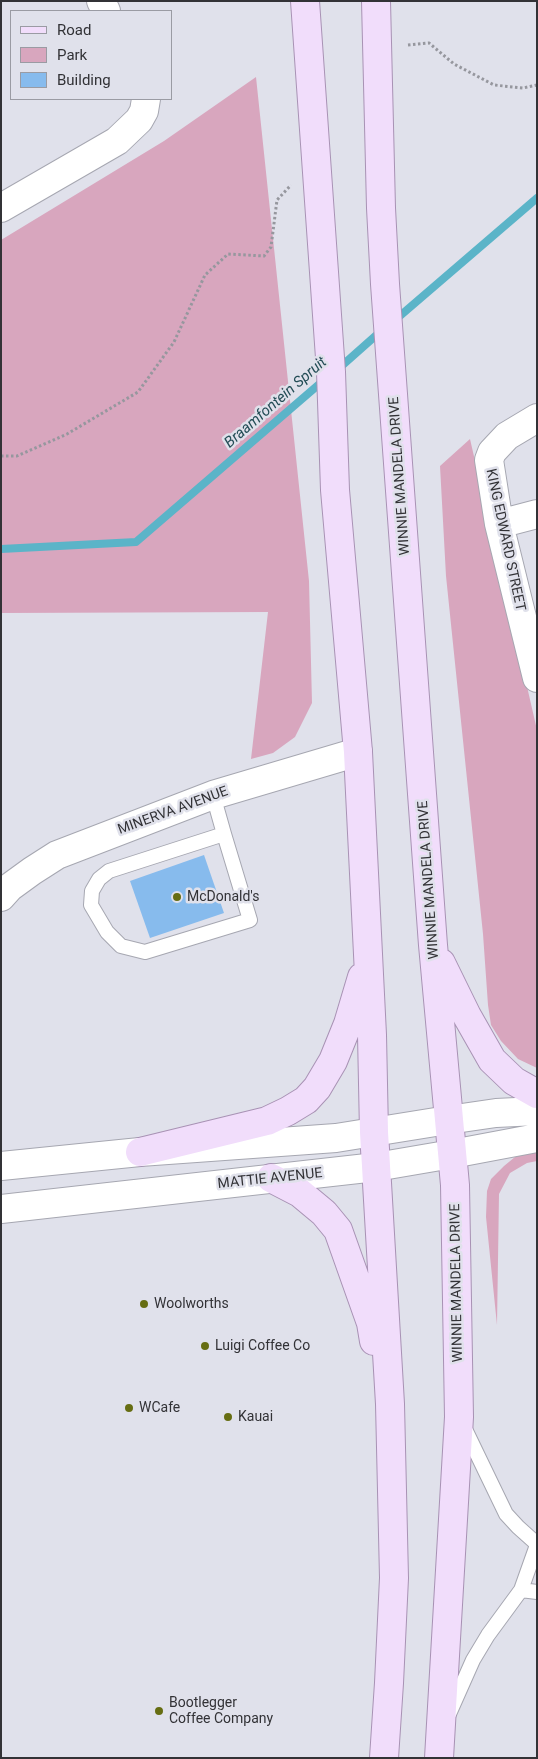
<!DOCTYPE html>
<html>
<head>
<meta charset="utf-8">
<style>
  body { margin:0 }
  #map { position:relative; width:538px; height:1759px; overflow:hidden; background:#e0e1eb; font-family:Roboto,sans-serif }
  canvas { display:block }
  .frame { position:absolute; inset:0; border:2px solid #323236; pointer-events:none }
  .legend { position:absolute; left:10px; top:10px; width:162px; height:90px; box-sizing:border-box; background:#e0e1eb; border:1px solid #9a9ba3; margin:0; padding:6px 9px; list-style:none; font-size:15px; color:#323236 }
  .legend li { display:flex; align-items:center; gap:10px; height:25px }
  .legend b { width:25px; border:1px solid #9a9ba3 }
</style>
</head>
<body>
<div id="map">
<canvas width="538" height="1759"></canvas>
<div class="frame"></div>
<ul class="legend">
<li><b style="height:6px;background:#f1ddfb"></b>Road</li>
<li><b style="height:14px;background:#d8a6be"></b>Park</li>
<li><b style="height:14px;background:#87bbed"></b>Building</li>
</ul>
</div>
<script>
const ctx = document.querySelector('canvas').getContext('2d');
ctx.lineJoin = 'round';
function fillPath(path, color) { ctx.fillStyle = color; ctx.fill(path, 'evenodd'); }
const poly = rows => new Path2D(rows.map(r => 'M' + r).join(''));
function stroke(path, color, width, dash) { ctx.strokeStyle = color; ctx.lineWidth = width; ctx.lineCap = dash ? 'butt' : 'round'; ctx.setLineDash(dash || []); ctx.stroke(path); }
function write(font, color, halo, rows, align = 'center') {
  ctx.font = font + ' Roboto,sans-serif'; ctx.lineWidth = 5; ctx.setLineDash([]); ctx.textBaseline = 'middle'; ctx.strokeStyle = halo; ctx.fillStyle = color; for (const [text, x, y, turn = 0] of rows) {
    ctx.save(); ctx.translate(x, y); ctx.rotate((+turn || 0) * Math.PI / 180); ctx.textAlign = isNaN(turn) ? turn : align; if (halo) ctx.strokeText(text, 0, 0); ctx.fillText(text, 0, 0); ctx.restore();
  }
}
fillPath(poly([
  [256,77,309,581,312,703,295,737,273,753,251,759,268,612,1,613,1,240,164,141],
  [470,439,537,730,537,1068,518,1059,501,1041,491,1025,488,1005,483,934,446,576,440,466],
  [537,1151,537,1161,527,1163,510,1173,499,1194,497,1325,486,1217,487,1191,491,1179,504,1166,515,1157]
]), '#d8a6be');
stroke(poly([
  [394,321,537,198],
  [337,370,381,331],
  [1,549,136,542,324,380]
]), '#5bb4c8', 8);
fillPath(poly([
  [204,855,224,913,150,938,130,881]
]), '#87bbed');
const service = poly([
  [213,795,224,834,250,920,145,952,121,946,107,932,91,905,92,891,99,879,109,871,224,834],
  [464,1427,506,1514,518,1527,537,1544],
  [521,1590,537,1592],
  [449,1714,473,1660,488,1635,521,1590,537,1545]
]);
const minor = poly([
  [101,1,106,11],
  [1,208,117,141,139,120,144,111,146,99],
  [537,418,507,436,492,452,489,460,499,524,537,678],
  [499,524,537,514],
  [1,897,10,887,32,871,57,855,213,795,358,752],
  [1,1166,140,1152,336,1138,448,1120],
  [1,1209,376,1167,452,1154]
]);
const tertiary = poly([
  [448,1120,496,1113,537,1111],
  [452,1154,537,1138]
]);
const primary = poly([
  [305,1,331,372,335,490,358,752,372,1035,374,1132,390,1404,394,1578,389,1683,384,1758],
  [376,1,381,208,385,284,433,945,455,1185,459,1417,439,1758],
  [441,963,467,1016,492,1060,514,1081,537,1094],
  [140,1152,267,1121,288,1111,306,1100,317,1088,333,1061,348,1024,362,977],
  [271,1178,300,1193,324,1213,338,1230,371,1323,374,1341]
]);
stroke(service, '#a6a7b1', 16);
stroke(minor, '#a6a7b1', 30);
stroke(tertiary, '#a6a7b1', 30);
stroke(primary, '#a892b4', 30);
stroke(poly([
  [408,45,429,43,454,64,494,85,523,88,537,85],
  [1,456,17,456,67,434,138,392,174,342,205,275,228,254,264,256,271,247,277,200,291,185]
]), '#96979e', 3, [2.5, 2.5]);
stroke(service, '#fff', 14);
stroke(minor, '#fff', 28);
stroke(tertiary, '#fff', 28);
stroke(primary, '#f1ddfb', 28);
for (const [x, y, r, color] of [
  [177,897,5,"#666d12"],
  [144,1304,5,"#666d12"],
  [205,1346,5,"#666d12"],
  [129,1408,5,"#666d12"],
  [228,1417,5,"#666d12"],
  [159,1711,5,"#666d12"]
]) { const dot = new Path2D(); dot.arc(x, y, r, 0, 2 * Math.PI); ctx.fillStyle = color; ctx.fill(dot); stroke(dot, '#e0e1eb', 2); }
write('14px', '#323236', '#e0e1eb', [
  ["WINNIE MANDELA DRIVE",400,476,-94],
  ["KING EDWARD STREET",505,540,78],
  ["MINERVA AVENUE",173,811,-20],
  ["WINNIE MANDELA DRIVE",429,880,-94],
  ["MATTIE AVENUE",270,1179,-6],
  ["WINNIE MANDELA DRIVE",457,1283,-91]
]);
write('14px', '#323236', '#e0e1eb', [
  ["McDonald's",187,897],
  ["Woolworths",154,1304],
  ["Luigi Coffee Co",215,1346],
  ["WCafe",139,1408],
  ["Kauai",238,1417],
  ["Bootlegger",169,1703],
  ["Coffee Company",169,1719]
], 'left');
write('italic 15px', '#244d56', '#e0e1eb', [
  ["Braamfontein Spruit",276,403,-41]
]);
</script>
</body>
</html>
